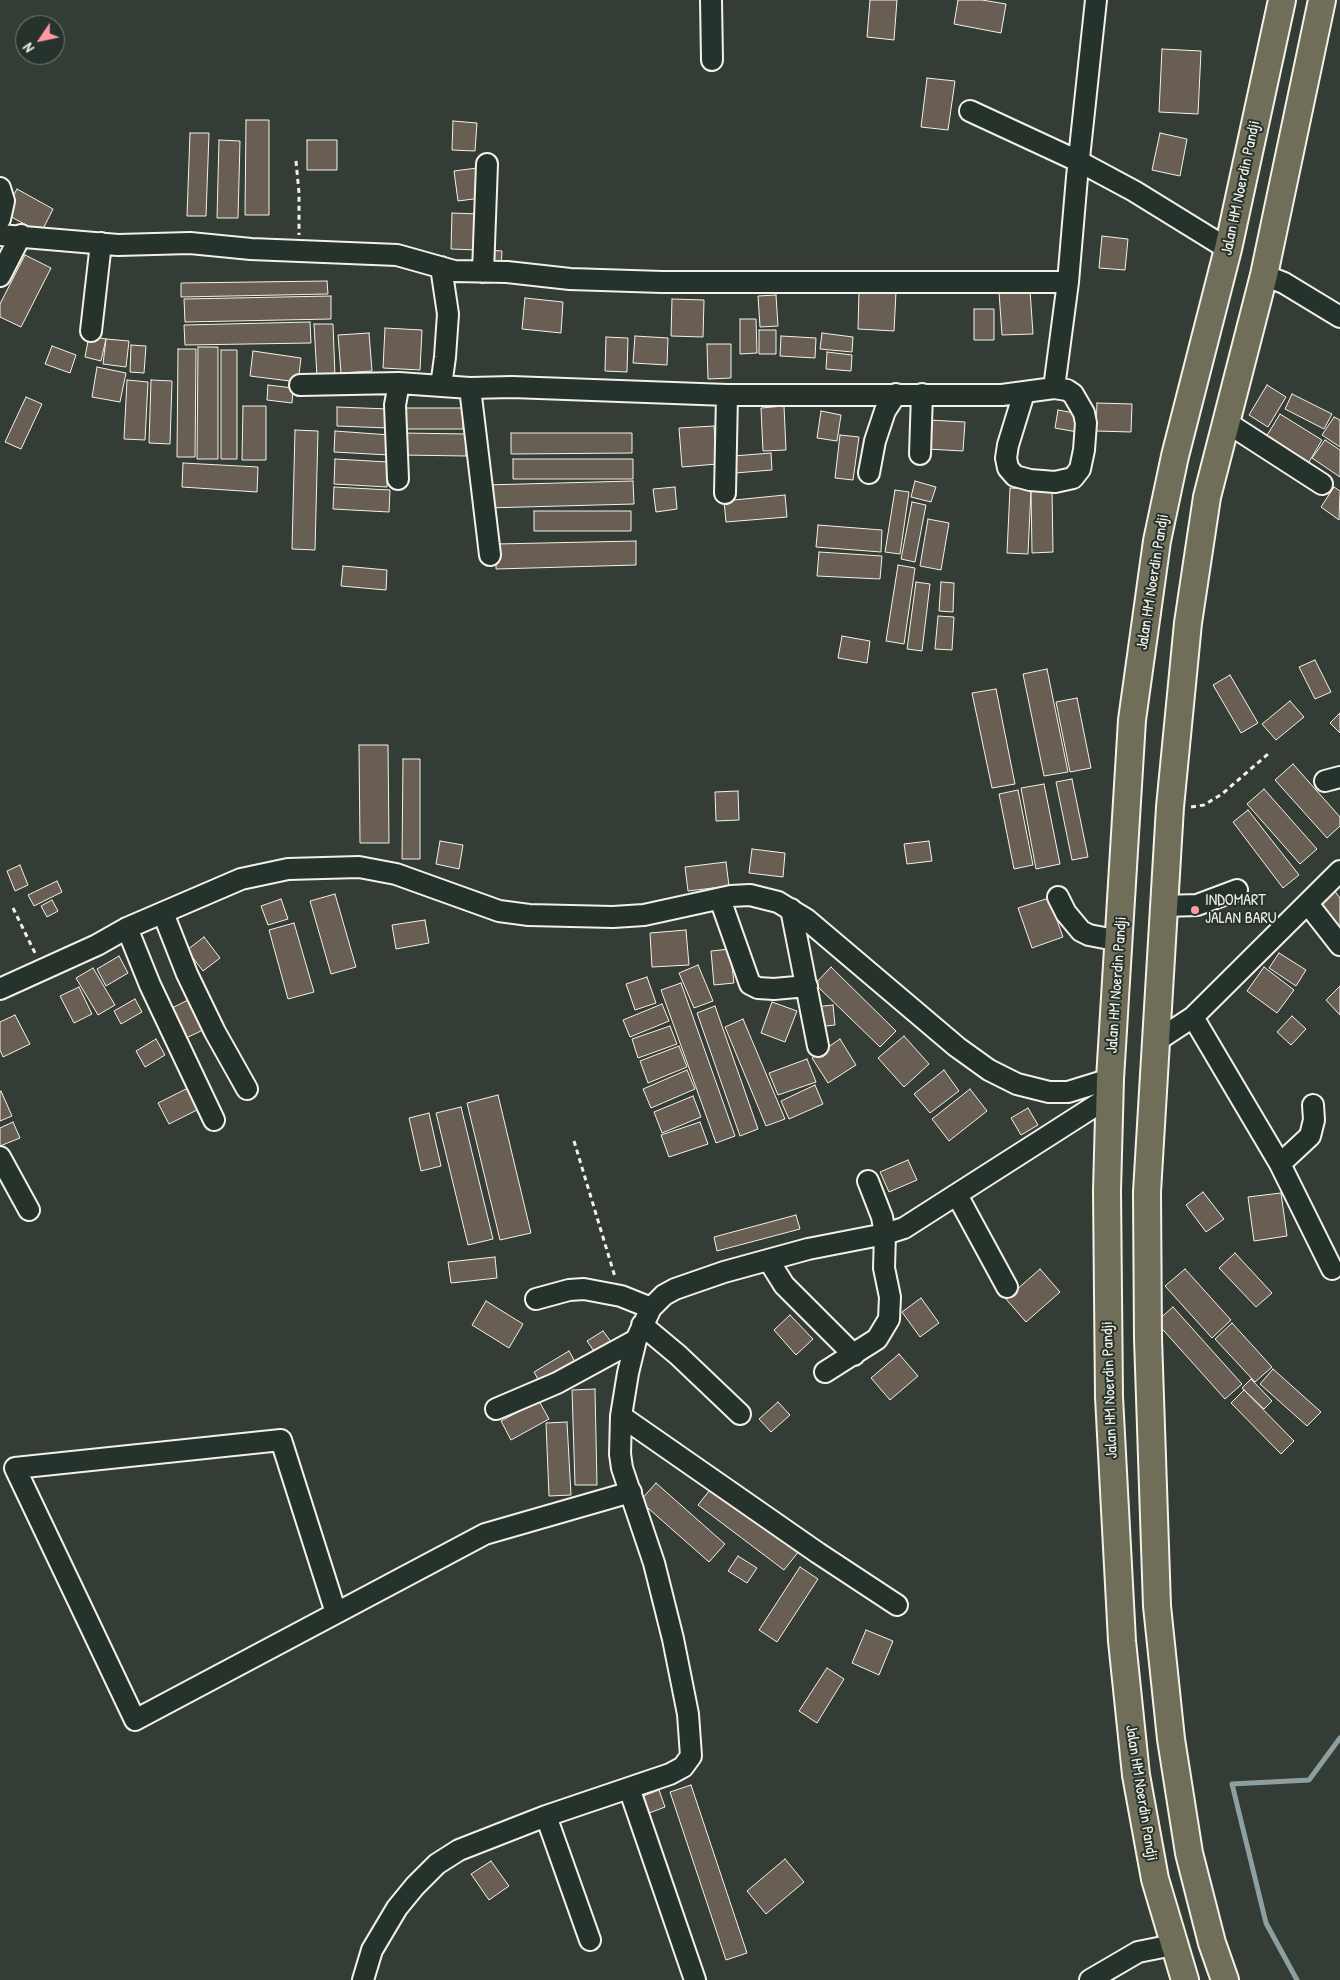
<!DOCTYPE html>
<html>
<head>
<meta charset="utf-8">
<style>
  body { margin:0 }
  #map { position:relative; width:1340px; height:1980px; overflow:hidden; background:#333c35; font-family:"Patrick Hand",sans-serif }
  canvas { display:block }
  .north { position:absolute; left:15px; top:15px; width:50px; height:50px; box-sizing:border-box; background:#26332d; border:1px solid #787f78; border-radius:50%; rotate:236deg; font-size:14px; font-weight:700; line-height:20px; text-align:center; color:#f4f1e8 }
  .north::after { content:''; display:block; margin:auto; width:18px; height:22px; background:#ff9aa2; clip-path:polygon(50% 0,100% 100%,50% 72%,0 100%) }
</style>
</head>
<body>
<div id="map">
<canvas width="1340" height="1980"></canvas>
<div class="north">N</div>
</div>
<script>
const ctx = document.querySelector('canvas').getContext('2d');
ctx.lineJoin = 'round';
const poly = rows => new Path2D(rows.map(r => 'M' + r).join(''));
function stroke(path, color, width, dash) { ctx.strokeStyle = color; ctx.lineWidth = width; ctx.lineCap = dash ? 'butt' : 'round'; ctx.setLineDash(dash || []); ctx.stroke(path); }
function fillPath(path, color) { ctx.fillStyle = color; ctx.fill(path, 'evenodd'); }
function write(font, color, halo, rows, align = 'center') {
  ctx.font = font + ' "Patrick Hand",sans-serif'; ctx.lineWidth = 4; ctx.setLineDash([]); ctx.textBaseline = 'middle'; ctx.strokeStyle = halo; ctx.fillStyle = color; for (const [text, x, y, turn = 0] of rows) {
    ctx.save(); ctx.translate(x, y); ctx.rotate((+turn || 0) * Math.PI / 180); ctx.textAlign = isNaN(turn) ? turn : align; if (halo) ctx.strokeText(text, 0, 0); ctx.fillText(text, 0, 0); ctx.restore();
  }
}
stroke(poly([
  [1297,1980,1266,1923,1232,1784,1309,1780,1340,1738]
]), '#8d9f9f', 5);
const building = poly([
  [870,0,897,0,894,40,867,37,870,0],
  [958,0,982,0,1006,4,1001,33,954,24,958,0],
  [1162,49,1201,51,1198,114,1159,112,1162,49],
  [927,78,955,81,948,130,921,127,927,78],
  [246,120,269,120,269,215,245,215,246,120],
  [453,121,477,123,475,151,452,150,453,121],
  [190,133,209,133,206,216,187,216,190,133],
  [1160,133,1187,139,1180,176,1152,170,1160,133],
  [219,140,240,141,238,218,217,218,219,140],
  [307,140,337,140,337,170,307,170,307,140],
  [477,168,481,198,458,201,454,171,477,168],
  [17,189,53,209,41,233,4,213,17,189],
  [452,213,479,214,478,250,451,249,452,213],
  [1102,236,1128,239,1125,270,1099,268,1102,236],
  [487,250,502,251,501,270,486,269,487,250],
  [25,255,51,268,21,327,0,317,0,304,25,255],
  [327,281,328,294,181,297,181,283,327,281],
  [1030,290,1033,334,1002,335,999,292,1030,290],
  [859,291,896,292,894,331,858,329,859,291],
  [776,295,778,326,760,327,758,296,776,295],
  [331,296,331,319,185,322,184,299,331,296],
  [525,298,563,302,561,333,522,329,525,298],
  [672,299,704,300,703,337,671,336,672,299],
  [974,309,994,309,994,340,974,340,974,309],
  [740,319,756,319,757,353,740,354,740,319],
  [310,322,311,343,185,345,184,325,310,322],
  [314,324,333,324,335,376,317,377,314,324],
  [385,328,422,330,420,370,383,368,385,328],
  [759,330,776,330,776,354,759,354,759,330],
  [369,333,372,371,341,373,338,335,369,333],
  [822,333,853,337,852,352,820,349,822,333],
  [89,336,106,339,101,361,85,357,89,336],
  [635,336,668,338,667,365,633,363,635,336],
  [781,336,816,338,815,358,780,356,781,336],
  [606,337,628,338,627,372,605,371,606,337],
  [106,339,129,341,126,367,103,364,106,339],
  [707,344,731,344,731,378,708,379,707,344],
  [131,345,146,346,144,373,130,372,131,345],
  [52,346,76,355,70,373,45,364,52,346],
  [198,347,218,347,218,459,197,459,198,347],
  [178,349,196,349,195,457,177,457,178,349],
  [221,350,237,350,237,459,221,459,221,350],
  [253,351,301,358,298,382,250,376,253,351],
  [827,352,852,355,851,371,826,369,827,352],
  [97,367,126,373,120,402,92,397,97,367],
  [127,380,148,382,145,440,124,439,127,380],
  [151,380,172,381,170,444,149,443,151,380],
  [268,385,293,388,292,403,267,400,268,385],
  [1267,385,1286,397,1268,427,1249,415,1267,385],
  [1292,394,1332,414,1324,429,1285,409,1292,394],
  [26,397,42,404,21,449,5,442,26,397],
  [1097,403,1132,404,1131,432,1096,431,1097,403],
  [243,406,266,406,266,460,242,460,243,406],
  [784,406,786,450,763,451,761,408,784,406],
  [337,407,389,409,388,428,337,426,337,407],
  [399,408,463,408,463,429,399,429,399,408],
  [1058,410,1080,414,1077,432,1055,428,1058,410],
  [821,411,841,415,837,441,817,438,821,411],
  [1280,414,1322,440,1309,462,1266,437,1280,414],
  [1334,417,1340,420,1340,447,1322,435,1334,417],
  [929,420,965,422,963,451,927,449,929,420],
  [714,426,717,464,682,467,679,428,714,426],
  [295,430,318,431,315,550,292,549,295,430],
  [335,431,390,435,389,455,334,452,335,431],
  [402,433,466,434,466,456,402,455,402,433],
  [511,433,632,433,632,453,511,454,511,433],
  [840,435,859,437,853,480,835,478,840,435],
  [1325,440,1340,450,1340,477,1312,458,1325,440],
  [771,453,772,470,735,473,733,456,771,453],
  [335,459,388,462,387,487,334,484,335,459],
  [513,459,633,459,633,479,513,479,513,459],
  [183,463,258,467,257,492,182,487,183,463],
  [633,481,634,504,486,508,485,485,633,481],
  [915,481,936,487,931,502,911,497,915,481],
  [334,487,390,490,389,512,333,509,334,487],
  [675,487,677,509,656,512,653,489,675,487],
  [1334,487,1340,491,1339,520,1321,507,1334,487],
  [1010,488,1031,489,1028,554,1007,553,1010,488],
  [1031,489,1052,489,1053,552,1032,553,1031,489],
  [895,490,909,492,900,554,885,552,895,490],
  [785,495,787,517,726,522,724,501,785,495],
  [912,502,926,505,915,562,901,559,912,502],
  [534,511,631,511,631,531,534,531,534,511],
  [928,519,949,523,941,570,920,566,928,519],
  [818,525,882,530,881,552,816,547,818,525],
  [636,541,636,565,496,569,496,544,636,541],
  [819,552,882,556,880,579,817,576,819,552],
  [898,565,915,568,904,644,886,641,898,565],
  [343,566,387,570,386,590,341,586,343,566],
  [916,582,930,584,922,651,907,649,916,582],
  [941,582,954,583,953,612,939,611,941,582],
  [938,616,954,617,952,650,935,649,938,616],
  [842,636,870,641,867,663,838,658,842,636],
  [1315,660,1331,692,1315,699,1299,667,1315,660],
  [1047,669,1068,772,1044,776,1023,674,1047,669],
  [1230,675,1258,723,1241,733,1213,685,1230,675],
  [996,689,1015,784,992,788,972,693,996,689],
  [1077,698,1091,768,1070,772,1056,702,1077,698],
  [1290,701,1304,717,1276,740,1262,724,1290,701],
  [1340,713,1340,733,1330,723,1340,713],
  [359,745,388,745,389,843,360,843,359,745],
  [403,759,420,759,420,859,402,859,403,759],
  [1293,764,1340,817,1340,826,1327,838,1275,780,1293,764],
  [1072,779,1088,857,1072,860,1056,782,1072,779],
  [1044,784,1060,864,1036,869,1021,788,1044,784],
  [1264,789,1317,849,1300,864,1247,804,1264,789],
  [1018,790,1033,865,1014,869,999,794,1018,790],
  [738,791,739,820,716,821,715,792,738,791],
  [1248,810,1299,875,1283,888,1233,822,1248,810],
  [440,841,463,845,459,869,436,864,440,841],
  [929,841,932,861,907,864,904,844,929,841],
  [752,849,785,853,783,877,749,873,752,849],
  [726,862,729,886,688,891,685,867,726,862],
  [20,865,28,885,15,891,7,871,20,865],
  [57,881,62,892,34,906,28,895,57,881],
  [1333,889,1340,898,1340,937,1314,904,1333,889],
  [335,894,356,967,331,974,310,901,335,894],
  [1049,898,1063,937,1032,948,1018,908,1049,898],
  [281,899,288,919,268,925,261,906,281,899],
  [52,900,58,911,47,917,41,906,52,900],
  [425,920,429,943,396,949,392,925,425,920],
  [294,923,314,992,288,999,269,930,294,923],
  [686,930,689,965,652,967,650,933,686,930],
  [204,937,220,958,203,971,187,950,204,937],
  [730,949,734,983,714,985,711,951,730,949],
  [1279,953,1306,970,1296,986,1269,968,1279,953],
  [119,956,128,973,106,986,97,969,119,956],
  [698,965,713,1001,694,1008,679,973,698,965],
  [831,967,896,1031,880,1047,815,984,831,967],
  [1264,967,1294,990,1277,1013,1247,991,1264,967],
  [93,968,115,1005,98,1015,76,978,93,968],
  [647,977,656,1003,635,1010,626,984,647,977],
  [681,983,735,1136,716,1143,661,990,681,983],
  [1340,986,1340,1015,1326,1000,1340,986],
  [79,987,92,1014,74,1023,60,996,79,987],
  [135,999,142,1012,121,1024,114,1011,135,999],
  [188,1000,203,1030,184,1039,170,1009,188,1000],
  [772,1002,797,1011,785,1042,761,1033,772,1002],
  [662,1004,669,1021,630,1037,623,1020,662,1004],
  [833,1005,835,1025,817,1027,814,1007,833,1005],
  [715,1006,758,1129,740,1136,697,1013,715,1006],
  [15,1015,30,1044,3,1057,0,1050,0,1022,15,1015],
  [1292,1016,1306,1029,1291,1045,1277,1032,1292,1016],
  [743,1019,785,1119,766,1126,725,1027,743,1019],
  [670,1026,677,1044,638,1058,632,1039,670,1026],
  [904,1036,929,1064,904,1087,878,1058,904,1036],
  [156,1039,165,1055,145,1067,136,1051,156,1039],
  [840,1039,856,1065,828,1083,812,1058,840,1039],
  [679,1046,687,1067,648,1083,640,1061,679,1046],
  [807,1059,816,1082,778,1095,769,1073,807,1059],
  [687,1070,695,1089,651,1108,643,1089,687,1070],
  [944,1070,959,1091,930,1113,914,1094,944,1070],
  [815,1085,823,1104,789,1119,781,1101,815,1085],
  [188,1088,199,1109,169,1124,158,1103,188,1088],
  [970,1089,987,1111,949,1141,932,1119,970,1089],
  [1,1091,12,1116,0,1121,0,1092,1,1091],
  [498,1095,531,1233,500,1240,467,1103,498,1095],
  [693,1096,701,1117,662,1133,654,1112,693,1096],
  [461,1107,493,1239,468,1245,436,1113,461,1107],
  [1028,1108,1038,1125,1021,1135,1011,1118,1028,1108],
  [429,1113,441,1166,421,1171,409,1118,429,1113],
  [13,1122,20,1138,0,1146,0,1128,13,1122],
  [700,1122,708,1144,669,1157,661,1135,700,1122],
  [908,1160,917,1180,889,1192,880,1172,908,1160],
  [1203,1192,1224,1219,1206,1232,1186,1205,1203,1192],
  [1281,1193,1287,1236,1254,1241,1248,1197,1281,1193],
  [796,1215,800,1229,717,1251,714,1237,796,1215],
  [1235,1253,1272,1293,1256,1307,1219,1268,1235,1253],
  [495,1257,497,1278,451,1283,448,1262,495,1257],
  [1040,1269,1060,1292,1026,1322,1006,1299,1040,1269],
  [1185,1269,1231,1320,1212,1338,1165,1286,1185,1269],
  [921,1298,939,1323,920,1337,902,1312,921,1298],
  [486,1301,523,1324,509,1348,472,1325,486,1301],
  [1173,1307,1242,1384,1225,1399,1156,1322,1173,1307],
  [790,1315,813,1339,796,1355,774,1330,790,1315],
  [1232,1323,1272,1367,1255,1382,1215,1339,1232,1323],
  [603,1331,612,1343,596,1354,587,1341,603,1331],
  [569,1351,578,1367,543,1388,534,1372,569,1351],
  [899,1354,918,1376,890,1400,871,1378,899,1354],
  [1273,1369,1321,1412,1307,1426,1260,1384,1273,1369],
  [1251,1379,1272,1401,1264,1409,1242,1388,1251,1379],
  [595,1389,597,1485,575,1485,572,1390,595,1389],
  [1244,1390,1294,1441,1281,1454,1231,1403,1244,1390],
  [539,1401,549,1419,511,1440,501,1421,539,1401],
  [778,1402,790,1415,771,1432,759,1419,778,1402],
  [567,1422,571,1495,549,1496,546,1423,567,1422],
  [656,1483,725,1544,709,1562,640,1501,656,1483],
  [713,1486,799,1551,784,1570,698,1505,713,1486],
  [738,1556,757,1568,747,1583,728,1571,738,1556],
  [800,1567,818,1579,777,1642,759,1630,800,1567],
  [866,1630,893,1641,879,1675,852,1663,866,1630],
  [827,1668,844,1679,817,1723,799,1711,827,1668],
  [691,1785,747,1953,726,1960,670,1792,691,1785],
  [659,1790,665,1807,644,1815,638,1798,659,1790],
  [785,1859,804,1882,766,1914,747,1891,785,1859],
  [491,1861,509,1886,489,1900,471,1874,491,1861]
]);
fillPath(building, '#695e54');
stroke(building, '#f4f1e8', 1);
const minor = poly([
  [711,0,712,60],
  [970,111,1080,162,1134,191,1228,249],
  [0,188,4,201,0,219],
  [0,235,118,245,190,243,251,249,397,255,454,271,507,272,570,279,662,282,1068,282],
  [483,272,487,164],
  [1264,275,1284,283,1340,317],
  [0,276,21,235],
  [91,331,101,243],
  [300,385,399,383,470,388,512,387,727,395,1002,395,1054,388,1067,390,1073,394,1084,413,1086,423,1084,450,1080,469,1073,478,1055,482,1030,480,1015,476,1008,468,1006,458,1008,445,1024,393],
  [441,386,445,357,448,314,441,267],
  [470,388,490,555],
  [1054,388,1068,282,1077,177,1096,0],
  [1226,422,1322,484],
  [920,454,922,394],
  [869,473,875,441,885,411,896,394],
  [398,479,395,405,399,383],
  [725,493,727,395],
  [1325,781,1340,777],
  [1058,897,1066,913,1081,931,1089,935,1120,941],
  [720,899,750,984,758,988,774,989,807,986],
  [1308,904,1340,945],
  [1165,906,1197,905,1237,890],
  [791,909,818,1046],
  [163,913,187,974,215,1032,247,1089],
  [127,928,150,985,214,1120],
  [0,989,97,945,127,928,241,879,288,869,359,867,396,874,499,911,529,915,613,917,644,915,731,896,750,895,778,902,806,919,957,1047,989,1070,1017,1084,1049,1092,1068,1092,1110,1079],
  [1193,1017,1280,1164,1332,1269],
  [1155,1042,1193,1017,1340,871],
  [0,1157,29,1210],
  [1280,1164,1310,1136,1314,1120,1313,1105],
  [957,1195,1007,1287],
  [769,1261,784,1285,854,1355],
  [536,1299,569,1290,584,1289,621,1296,651,1308],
  [642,1325,678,1355,740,1414],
  [825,1372,877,1339,889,1319,890,1297,884,1268,885,1234,882,1217,868,1181],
  [496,1409,557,1383,636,1340],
  [621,1416,818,1553,897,1605],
  [336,1613,281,1440,15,1468,135,1720,485,1534,631,1492],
  [629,1788,695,1980],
  [546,1816,590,1940],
  [363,1980,372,1950,397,1908,415,1886,437,1864,459,1850,546,1816,670,1774,683,1767,691,1756,688,1714,673,1639,654,1563,622,1468,620,1454,621,1416,628,1373,636,1340,651,1308,664,1295,675,1289,724,1272,808,1249,885,1234,904,1228,1109,1097],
  [1090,1980,1138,1952,1173,1945]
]);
const major = poly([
  [1185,1980,1155,1879,1136,1775,1122,1641,1109,1397,1107,1191,1110,1079,1132,720,1157,541,1175,456,1228,249,1282,0],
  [1225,1980,1212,1943,1189,1853,1171,1739,1157,1606,1148,1338,1147,1192,1170,807,1188,623,1207,497,1264,275,1322,0]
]);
stroke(minor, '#f4f1e8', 24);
stroke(major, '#f4f1e8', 30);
stroke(poly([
  [296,161,299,193,299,235],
  [1191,807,1204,805,1222,794,1268,754],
  [13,908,36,955],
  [574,1141,615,1277]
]), '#f4f1e8', 3, [5, 4]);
stroke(minor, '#26332d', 20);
stroke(major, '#706e59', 26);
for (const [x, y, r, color] of [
  [1195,910,5,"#ff9aa2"]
]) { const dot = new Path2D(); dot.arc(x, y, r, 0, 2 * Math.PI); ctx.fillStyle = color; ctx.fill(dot); stroke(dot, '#26332d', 2); }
write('16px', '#f4f1e8', '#26332d', [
  ["Jalan HM Noerdin Pandji",1241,188,-78],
  ["Jalan HM Noerdin Pandji",1153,582,-81],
  ["Jalan HM Noerdin Pandji",1117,985,-86],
  ["Jalan HM Noerdin Pandji",1110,1390,-92],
  ["Jalan HM Noerdin Pandji",1141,1793,81]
]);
write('16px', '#f4f1e8', '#26332d', [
  ["INDOMART",1205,901],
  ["JALAN BARU",1205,919]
], 'left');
</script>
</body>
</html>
